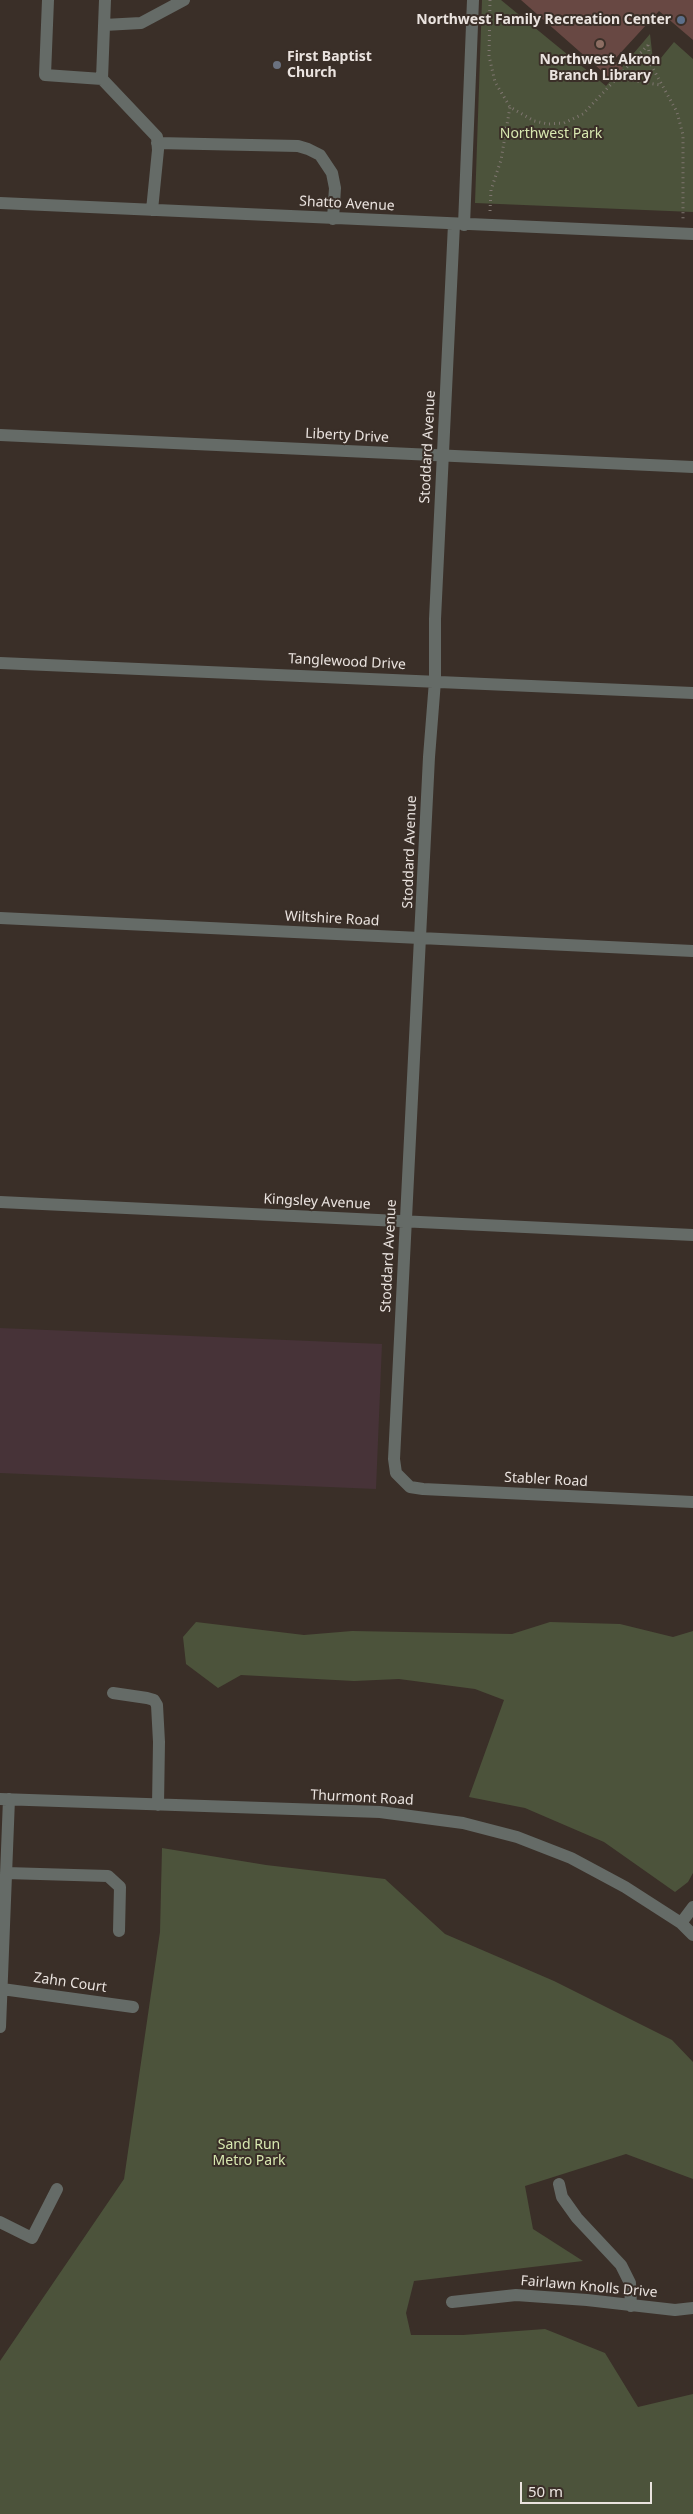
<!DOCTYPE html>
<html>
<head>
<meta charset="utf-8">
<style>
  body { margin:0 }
  #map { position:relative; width:693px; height:2514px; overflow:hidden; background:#3a2f28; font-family:"Noto Sans",sans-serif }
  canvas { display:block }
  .scale { position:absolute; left:520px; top:2482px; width:132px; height:22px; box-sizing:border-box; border:2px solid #eae3df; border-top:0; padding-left:6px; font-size:15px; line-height:18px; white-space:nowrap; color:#eae3df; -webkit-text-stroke:4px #3a2f28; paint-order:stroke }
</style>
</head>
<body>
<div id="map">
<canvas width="693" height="2514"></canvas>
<div class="scale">50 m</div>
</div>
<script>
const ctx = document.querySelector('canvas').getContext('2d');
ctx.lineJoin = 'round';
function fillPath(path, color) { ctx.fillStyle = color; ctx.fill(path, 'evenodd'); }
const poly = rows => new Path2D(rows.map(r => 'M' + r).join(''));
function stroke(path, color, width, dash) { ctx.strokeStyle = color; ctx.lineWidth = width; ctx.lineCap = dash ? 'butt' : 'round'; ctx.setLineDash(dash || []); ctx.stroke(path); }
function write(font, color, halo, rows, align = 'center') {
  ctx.font = font + ' "Noto Sans",sans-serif'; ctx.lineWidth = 4; ctx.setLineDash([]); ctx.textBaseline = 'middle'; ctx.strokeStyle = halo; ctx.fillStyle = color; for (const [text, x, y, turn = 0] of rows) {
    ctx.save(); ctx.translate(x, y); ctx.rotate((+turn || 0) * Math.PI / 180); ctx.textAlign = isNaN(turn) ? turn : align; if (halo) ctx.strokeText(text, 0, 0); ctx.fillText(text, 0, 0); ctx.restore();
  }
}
fillPath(poly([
  [0,1328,382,1344,376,1489,0,1473]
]), '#473338');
fillPath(poly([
  [482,0,501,0,606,86,650,34,653,60,656,64,674,42,693,59,693,212,475,203],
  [196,1622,304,1635,352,1631,512,1634,550,1622,620,1624,673,1637,693,1631,693,1873,688,1882,675,1892,604,1842,525,1808,469,1797,504,1700,475,1689,399,1679,354,1681,241,1675,218,1688,186,1664,183,1637],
  [162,1848,266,1865,385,1879,445,1934,554,1981,672,2040,693,2062,693,2179,626,2154,525,2186,533,2229,583,2261,414,2281,406,2313,411,2335,463,2335,545,2329,605,2353,638,2407,693,2394,693,2514,0,2514,0,2361,124,2179,160,1932]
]), '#4c533b');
fillPath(poly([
  [521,0,693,0,693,40,659,11,614,60,623,68,612,80]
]), '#684843');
stroke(poly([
  [490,0,489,56,495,82,510,107,534,121,548,124,564,123,583,114,648,45],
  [648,45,651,65,677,112,683,135,683,219],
  [618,78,660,85],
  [490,211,491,190,501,160,510,107]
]), '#7f7670', 3, [1, 4]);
stroke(poly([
  [48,0,45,75,102,79,157,137,158,150,152,210],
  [104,25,141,23,184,0],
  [102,79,105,0],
  [157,143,298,146,308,149,320,155,332,173,335,188,333,219],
  [0,203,693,234],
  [454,224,435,619,435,681,429,757,394,1459,396,1473,410,1487,423,1489,693,1502],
  [464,225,473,0],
  [0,435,693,467],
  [0,663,693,693],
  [0,918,693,951],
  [0,1202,693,1235],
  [113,1693,147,1698,154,1700,157,1705,159,1742,158,1805],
  [0,1799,380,1812,463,1823,517,1837,571,1858,625,1887,681,1923,693,1935],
  [6,1873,108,1876,120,1887,119,1931],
  [681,1923,693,1907],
  [2,1989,133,2007],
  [0,2027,9,1799],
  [559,2184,562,2197,577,2218,621,2265,630,2283,631,2306],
  [0,2222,32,2238,57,2189],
  [452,2302,516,2295,587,2300,675,2310,693,2308]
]), '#656b67', 12);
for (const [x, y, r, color] of [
  [681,20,5,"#5c6f8a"],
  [600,44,5,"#8d6e63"],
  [277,65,5,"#6b7280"]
]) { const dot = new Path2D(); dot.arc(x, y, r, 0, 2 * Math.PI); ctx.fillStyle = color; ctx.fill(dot); stroke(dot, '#3a2f28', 2); }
write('bold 14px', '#eae3df', '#3a2f28', [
  ["Northwest Family Recreation Center",671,20],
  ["First Baptist",287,57,"left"],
  ["Church",287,73,"left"],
  ["Northwest Akron",600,60,"center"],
  ["Branch Library",600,76,"center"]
], 'right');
write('14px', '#d8e8b0', '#3a2f28', [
  ["Northwest Park",551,134],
  ["Sand Run",249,2145],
  ["Metro Park",249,2161]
]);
write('14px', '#eae3df', '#3a2f28', [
  ["Shatto Avenue",347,204,3],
  ["Liberty Drive",347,436,3],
  ["Stoddard Avenue",428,447,-87],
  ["Tanglewood Drive",347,662,3],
  ["Stoddard Avenue",410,852,-88],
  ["Wiltshire Road",332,919,3],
  ["Kingsley Avenue",317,1202,3],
  ["Stoddard Avenue",389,1256,-87],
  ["Stabler Road",546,1480,3],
  ["Thurmont Road",362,1798,3],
  ["Zahn Court",70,1983,8],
  ["Fairlawn Knolls Drive",589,2287,5]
]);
</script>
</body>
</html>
